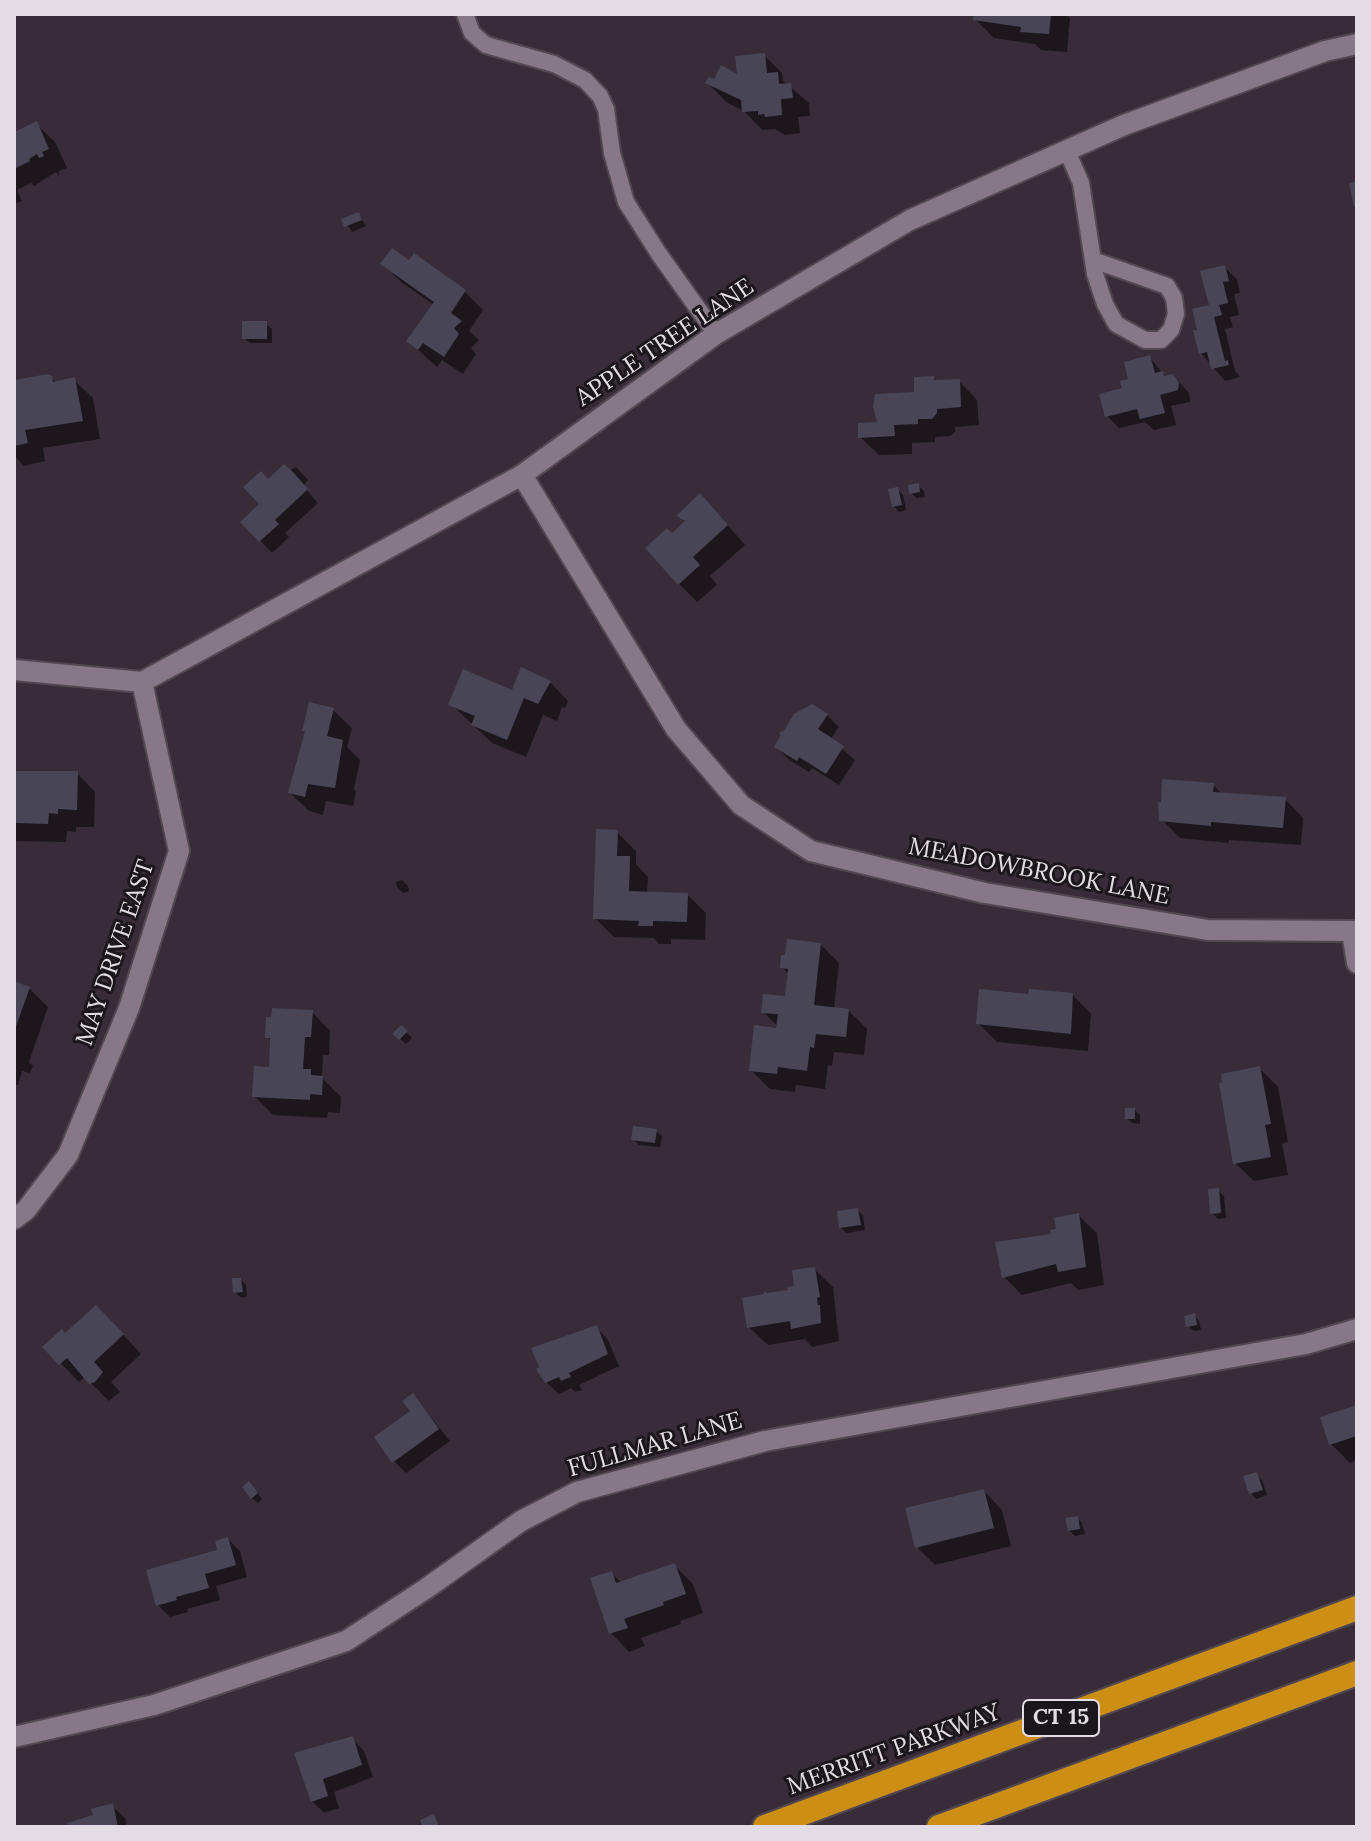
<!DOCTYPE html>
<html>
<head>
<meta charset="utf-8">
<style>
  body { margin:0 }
  #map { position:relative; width:1371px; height:1841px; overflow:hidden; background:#372c37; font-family:Lora,serif }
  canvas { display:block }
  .frame { position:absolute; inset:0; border:16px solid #e4dce4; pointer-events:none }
</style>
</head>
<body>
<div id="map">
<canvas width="1371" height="1841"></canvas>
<div class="frame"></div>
</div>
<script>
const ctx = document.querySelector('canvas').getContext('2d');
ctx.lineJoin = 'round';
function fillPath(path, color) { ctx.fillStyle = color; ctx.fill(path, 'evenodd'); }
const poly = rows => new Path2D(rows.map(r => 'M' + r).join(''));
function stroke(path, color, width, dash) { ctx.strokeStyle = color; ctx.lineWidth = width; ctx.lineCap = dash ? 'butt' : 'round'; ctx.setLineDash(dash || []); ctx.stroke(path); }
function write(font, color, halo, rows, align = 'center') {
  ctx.font = font + ' Lora,serif'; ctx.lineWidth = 6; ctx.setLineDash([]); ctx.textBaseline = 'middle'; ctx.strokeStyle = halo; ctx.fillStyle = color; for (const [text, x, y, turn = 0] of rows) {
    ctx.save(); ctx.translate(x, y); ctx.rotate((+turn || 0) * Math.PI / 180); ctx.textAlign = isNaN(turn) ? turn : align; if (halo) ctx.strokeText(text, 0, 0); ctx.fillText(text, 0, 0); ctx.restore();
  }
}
fillPath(poly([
  [976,14,1066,14,1070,18,1067,52,1041,50,1035,44,994,38,975,19],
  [764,55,782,73,783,81,809,103,810,116,798,117,800,133,785,135,775,129,762,130,744,111,726,102,708,83,739,77],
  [36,124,55,142,67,168,59,171,59,176,56,172,34,186,31,183,17,190,22,201,14,204,14,135],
  [358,214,366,226,352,232,344,220],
  [414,256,465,292,483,310,469,331,479,340,471,348,476,354,463,374,442,360,437,367,408,341,434,305,401,282,383,264,410,262],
  [1224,267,1237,279,1240,293,1234,294,1239,315,1230,317,1233,327,1225,329,1235,371,1240,377,1225,381,1201,353,1199,331,1211,306],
  [266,324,272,329,272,343,250,343,244,338],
  [1149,357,1167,378,1173,376,1189,393,1190,402,1171,406,1176,425,1154,430,1145,422,1119,428,1107,416,1130,380],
  [51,378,56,383,74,380,93,398,100,439,43,448,45,461,24,466,14,455,14,383],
  [933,378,938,382,959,381,977,400,979,425,955,427,955,432,950,436,935,437,935,442,912,443,912,454,879,455,860,437,917,394],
  [296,467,308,480,303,486,318,503,285,533,289,537,272,553,243,522,262,505,269,481],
  [918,485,924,491,925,497,917,498,911,493],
  [898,490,903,495,906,510,899,512,894,506],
  [718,514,745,545,710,576,717,585,697,602,679,584,672,536,686,523,679,516],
  [550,682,568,701,565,708,562,707,557,721,543,715,526,757,492,743,451,704],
  [333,710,352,728,347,747,360,760,354,789,356,792,353,806,326,801,323,815,309,811,290,793],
  [827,715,839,727,831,739,855,760,839,785,812,768,809,772,788,759,776,746],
  [77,773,95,792,94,827,76,827,76,832,67,831,66,842,14,841,14,786],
  [1213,785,1222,794,1285,799,1303,818,1301,845,1229,840,1229,843,1180,838,1162,820,1163,804],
  [617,832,636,851,636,864,648,877,647,893,687,894,706,913,705,940,671,939,671,944,659,944,654,938,614,937,595,918],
  [402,880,408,886,409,891,403,893,397,887,396,882],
  [820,944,839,963,834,1009,849,1011,867,1029,864,1055,834,1052,832,1066,828,1065,825,1089,796,1085,795,1092,770,1089,751,1070,782,1030,763,1012,786,999,789,975,782,967],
  [14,983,29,988,48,1007,29,1062,33,1066,30,1073,22,1071,18,1085,14,1084],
  [1073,995,1091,1014,1088,1051,997,1042,978,1023,1030,996],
  [312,1012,330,1031,329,1055,323,1055,322,1078,341,1097,340,1113,328,1112,327,1118,273,1115,254,1096,270,1069,272,1042,267,1037],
  [401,1027,412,1038,406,1044,395,1034],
  [1260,1069,1278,1087,1288,1142,1282,1144,1288,1175,1254,1181,1235,1163],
  [1135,1110,1140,1115,1140,1124,1132,1123,1127,1118],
  [656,1131,662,1136,660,1147,639,1145,633,1139],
  [1218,1190,1224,1196,1226,1218,1218,1219,1212,1213],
  [858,1210,863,1216,865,1230,847,1233,841,1228],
  [1078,1215,1097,1233,1104,1285,1078,1290,1071,1283,1022,1295,1004,1277],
  [814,1269,833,1287,839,1341,812,1347,805,1339,768,1345,749,1327,797,1287],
  [241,1280,246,1285,247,1297,240,1297,235,1292],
  [1194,1315,1199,1321,1201,1330,1194,1331,1188,1326],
  [115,1326,141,1354,111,1382,120,1392,109,1401,85,1377,79,1382,45,1347,66,1336],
  [596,1327,608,1340,619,1366,579,1385,582,1390,575,1392,571,1388,559,1394,546,1382],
  [413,1395,450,1441,406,1473,394,1461,413,1412],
  [1357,1407,1357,1460,1350,1463,1331,1444],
  [1256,1474,1262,1480,1267,1495,1256,1499,1251,1493],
  [254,1489,262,1499,258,1503,252,1498],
  [984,1491,1002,1510,1011,1546,935,1565,917,1547],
  [1077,1518,1082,1523,1085,1534,1075,1536,1069,1530],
  [228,1539,240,1551,247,1577,216,1586,220,1600,187,1609,188,1612,170,1617,158,1605,220,1552],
  [674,1565,693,1584,703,1613,680,1621,681,1624,641,1638,645,1646,629,1652,611,1633,611,1573,622,1583],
  [352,1738,364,1751,373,1777,334,1792,339,1808,324,1813,312,1801,297,1754],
  [112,1806,125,1818,127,1827,70,1827]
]), '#0007');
fillPath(poly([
  [974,14,1051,14,1049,34,1020,32,1021,27,973,20],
  [765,53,767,73,778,72,779,84,791,83,793,98,781,99,782,115,765,117,764,114,758,115,758,111,742,112,741,100,705,83,709,77,714,79,721,65,737,74,735,56],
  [37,121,49,149,42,152,44,156,39,158,37,154,29,159,30,161,14,169,14,132],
  [1357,181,1357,207,1354,207,1349,183],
  [359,212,362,220,344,227,341,219],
  [392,248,409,260,414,253,466,290,451,313,462,321,454,328,459,334,444,357,423,343,418,350,406,341,434,302,380,264],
  [1225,265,1229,281,1223,282,1228,303,1219,305,1222,315,1214,317,1225,361,1228,360,1229,365,1211,369,1207,352,1199,354,1193,330,1197,330,1192,309,1209,305,1200,271],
  [242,321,267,321,267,339,242,339],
  [1150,355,1155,373,1163,371,1164,376,1173,374,1179,383,1178,390,1160,395,1165,413,1140,419,1137,409,1105,417,1099,394,1122,388,1120,381,1128,379,1124,362],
  [48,374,52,376,53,382,75,377,83,421,25,430,28,443,14,446,14,380],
  [934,376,934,380,960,379,961,407,937,409,937,413,932,419,918,419,918,424,894,425,895,436,858,438,858,423,877,422,873,407,875,394,914,392,914,377],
  [284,464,293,472,308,489,275,520,279,524,259,542,240,522,259,504,243,487,261,471,268,479],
  [919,483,920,492,909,494,908,485],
  [898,487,902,505,892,507,888,489],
  [700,493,728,525,693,557,700,565,678,585,645,548,667,528,672,533,685,521,676,516],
  [521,667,551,681,538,704,524,698,507,740,471,725,475,716,448,705,463,669,512,690],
  [309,702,334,708,327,736,343,740,335,788,308,784,305,797,288,793,305,731,302,731],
  [812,704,828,714,818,729,844,746,826,774,799,757,797,761,774,747,781,735,779,734,781,731,783,732,794,714],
  [15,771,78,771,77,810,58,809,58,814,49,813,48,824,16,823,14,827],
  [1162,779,1214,783,1213,792,1286,797,1283,828,1211,822,1211,826,1159,821,1158,802,1161,802],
  [596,829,618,830,617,856,630,856,629,891,688,893,687,922,653,921,653,926,638,926,639,921,593,919],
  [787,939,821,943,814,1005,849,1009,846,1037,816,1034,814,1048,810,1047,807,1071,778,1067,777,1074,749,1071,754,1025,776,1028,778,1014,761,1013,763,994,785,996,788,969,780,968,781,955,785,955],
  [14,981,30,987,14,1032],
  [979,989,1028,994,1029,989,1073,993,1071,1034,976,1024],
  [272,1008,313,1010,311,1037,305,1037,303,1069,311,1069,311,1075,323,1076,322,1095,310,1094,310,1100,252,1097,254,1066,269,1067,270,1038,265,1038,266,1017,271,1017],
  [401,1025,408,1031,399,1040,392,1034],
  [1260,1066,1271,1124,1265,1125,1271,1157,1233,1164,1219,1083,1222,1082,1221,1074],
  [1125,1108,1135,1108,1135,1119,1125,1119],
  [633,1126,657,1129,655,1143,631,1140],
  [1219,1188,1221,1213,1210,1214,1208,1189],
  [858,1208,861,1225,839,1228,837,1211],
  [1079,1213,1086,1267,1058,1272,1056,1264,1002,1278,995,1242,1051,1234,1050,1230,1056,1229,1054,1218],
  [815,1267,820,1297,817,1298,818,1305,820,1305,821,1323,791,1329,790,1321,747,1328,742,1298,764,1294,764,1291,767,1293,788,1290,787,1287,794,1286,792,1270],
  [232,1278,241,1278,243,1292,233,1293],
  [96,1305,124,1334,94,1362,103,1372,95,1382,89,1384,67,1358,59,1365,42,1347,62,1329,65,1333],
  [1195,1313,1197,1325,1186,1327,1184,1316],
  [597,1325,608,1354,569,1373,571,1377,561,1381,559,1377,545,1383,536,1369,539,1367,531,1348],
  [413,1393,439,1429,392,1463,374,1437,410,1411,402,1401],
  [1357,1405,1357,1436,1329,1445,1320,1417],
  [1257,1472,1263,1490,1249,1494,1243,1476],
  [249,1481,258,1493,251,1499,242,1487],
  [984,1489,994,1528,915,1548,905,1508],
  [1078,1516,1080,1529,1068,1531,1065,1518],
  [228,1537,236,1565,205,1574,209,1588,176,1597,177,1600,156,1606,146,1570,217,1550,215,1541],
  [675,1563,686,1594,663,1602,664,1605,624,1619,628,1628,609,1634,590,1578,612,1571,616,1583],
  [353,1736,362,1765,323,1779,328,1796,311,1802,294,1753],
  [113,1803,118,1827,68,1827,67,1823,93,1815,91,1809],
  [434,1814,439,1827,423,1827,420,1820]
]), '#484656');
const lane = poly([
  [465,14,472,33,486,45,554,64,585,80,600,96,606,109,612,153,626,202,659,254,716,334],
  [1067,151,1081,183,1095,274,1105,304,1116,324,1145,340,1161,340,1171,330,1176,314,1174,298,1167,286,1093,260]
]);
const street = poly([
  [522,475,676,729,741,805,811,851,985,893,1208,930,1357,931],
  [14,670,142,682,522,475,716,334,910,220,1124,125,1325,51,1357,44],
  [1352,932,1357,963],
  [14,1219,26,1210,68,1155,129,1008,179,851,142,682],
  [14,1737,154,1705,346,1641,427,1588,521,1521,577,1492,765,1441,1306,1344,1357,1329]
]);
const highway = poly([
  [765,1827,1357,1608],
  [939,1827,1357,1673]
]);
stroke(lane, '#524851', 20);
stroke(street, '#524851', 24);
stroke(highway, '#524851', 28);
stroke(lane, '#867886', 16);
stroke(street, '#867886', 20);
stroke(highway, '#cc8f13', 24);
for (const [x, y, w] of [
  [1061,1718,76]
]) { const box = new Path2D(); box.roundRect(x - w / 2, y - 18, w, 36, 6); ctx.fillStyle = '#1b161b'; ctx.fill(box); stroke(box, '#e4dce4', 2); }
write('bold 22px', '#e4dce4', null, [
  ["CT 15",1061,1718]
]);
write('24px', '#e4dce4', '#1b161b', [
  ["APPLE TREE LANE",665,343,-34],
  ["MEADOWBROOK LANE",1039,872,11],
  ["MAY DRIVE EAST",116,953,-71],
  ["FULLMAR LANE",655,1445,-16],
  ["MERRITT PARKWAY",894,1750,-20]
]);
</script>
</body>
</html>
